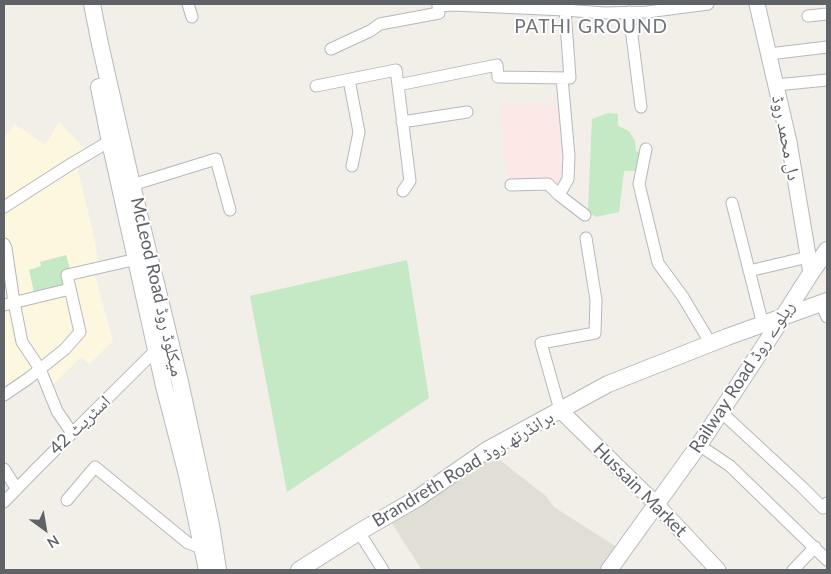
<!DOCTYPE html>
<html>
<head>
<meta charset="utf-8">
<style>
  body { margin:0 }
  #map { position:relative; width:831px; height:574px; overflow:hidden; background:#f1efe8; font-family:Lato,sans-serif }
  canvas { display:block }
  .frame { position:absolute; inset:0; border:5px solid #5f6368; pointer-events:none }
  .north { position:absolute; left:20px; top:504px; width:50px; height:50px; -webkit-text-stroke:4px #fff; paint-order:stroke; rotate:148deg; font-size:14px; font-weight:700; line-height:20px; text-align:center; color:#5f6368 }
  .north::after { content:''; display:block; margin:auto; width:18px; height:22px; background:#5f6368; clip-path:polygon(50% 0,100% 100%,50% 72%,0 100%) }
</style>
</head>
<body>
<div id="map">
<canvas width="831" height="574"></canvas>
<div class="frame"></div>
<div class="north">N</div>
</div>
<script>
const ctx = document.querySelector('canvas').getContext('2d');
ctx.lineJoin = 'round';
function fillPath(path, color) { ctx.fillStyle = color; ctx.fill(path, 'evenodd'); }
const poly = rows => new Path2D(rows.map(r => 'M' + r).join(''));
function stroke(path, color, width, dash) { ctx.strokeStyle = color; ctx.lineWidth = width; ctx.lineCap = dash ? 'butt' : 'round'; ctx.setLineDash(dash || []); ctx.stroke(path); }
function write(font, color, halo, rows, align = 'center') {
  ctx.font = font + ' Lato,"Noto Naskh Arabic",sans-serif'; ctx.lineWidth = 4; ctx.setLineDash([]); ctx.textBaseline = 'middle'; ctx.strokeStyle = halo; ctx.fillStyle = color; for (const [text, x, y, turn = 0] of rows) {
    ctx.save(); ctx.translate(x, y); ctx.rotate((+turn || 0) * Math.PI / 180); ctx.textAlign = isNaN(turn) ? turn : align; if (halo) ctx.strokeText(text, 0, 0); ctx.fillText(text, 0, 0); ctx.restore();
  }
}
fillPath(poly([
  [59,122,89,153,76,162,95,241,99,268,93,269,113,341,89,364,81,357,48,389,40,370,4,394,4,138,15,124,45,145]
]), '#fef7e0');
fillPath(poly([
  [487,450,546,496,554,507,623,551,608,570,422,570,387,516]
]), '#e1ded6');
fillPath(poly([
  [501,103,564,106,566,183,508,185]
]), '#fce8e6');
fillPath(poly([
  [608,113,618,114,618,126,629,131,635,141,636,151,645,155,642,171,624,171,619,212,596,217,588,211,592,119],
  [66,255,71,273,70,289,35,297,29,270,41,266,40,262],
  [407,260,429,398,287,492,250,296]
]), '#c5e8c5');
const minor = poly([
  [188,4,192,17],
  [629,12,641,107],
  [808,16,827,14],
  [331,49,370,31,380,24,439,13,438,6,453,5,565,10,604,13,647,12,708,4],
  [769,54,827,47],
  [349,80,359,132,352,166],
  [398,85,410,181,403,191],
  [776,85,827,80],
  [316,86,396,70,398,85,497,65,498,77,570,78,565,10],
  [402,122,467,112],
  [646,149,639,184,658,263,683,297,711,344],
  [132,185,216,159,230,210],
  [511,185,548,184,559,195,585,215],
  [559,195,568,179,569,156,562,78],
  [732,203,763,325],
  [4,207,71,164,115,138],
  [4,244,6,248,14,302,22,342,40,369,57,411,72,433],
  [749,271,808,257],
  [821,304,827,317],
  [4,305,70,289],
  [4,395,29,378,65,349,80,332,67,275,137,259],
  [560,410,541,343,595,333,596,300,586,238],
  [720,411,802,487,823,508,827,503],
  [699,445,730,466,827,560],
  [4,469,16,488],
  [67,500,95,467,188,543,204,549],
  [4,502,38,467,157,349],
  [359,532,383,570],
  [793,570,815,547]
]);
const tertiary = poly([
  [757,4,789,142,811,273],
  [560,410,656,504,718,570]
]);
const secondary = poly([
  [92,4,100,44,132,185,180,382,211,525,218,570],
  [99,87,110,142,164,386,187,475,207,570],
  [299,570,359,532,418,498,487,450,608,384,727,337,827,301],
  [609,570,699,445,783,317,811,273,827,250]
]);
stroke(minor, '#b5b8bc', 13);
stroke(tertiary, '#b5b8bc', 17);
stroke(secondary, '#b6babf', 18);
stroke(minor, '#fff', 11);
stroke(tertiary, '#fff', 15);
stroke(secondary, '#fff', 16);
write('18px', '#5f6368', '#fff', [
  ["دل محمد روڈ",786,138,79],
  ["McLeod Road میکلوڈ روڈ",157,287,77],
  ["Railway Road ریلوے روڈ",742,377,-57],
  ["اسٹریٹ 42",80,425,-44],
  ["Brandreth Road برانڈرتھ روڈ",463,469,-31],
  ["Hussain Market",640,490,45]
]);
ctx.letterSpacing = '1px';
write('19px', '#70757a', '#fff', [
  ["PATHI GROUND",591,27]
]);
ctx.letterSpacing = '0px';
</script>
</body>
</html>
